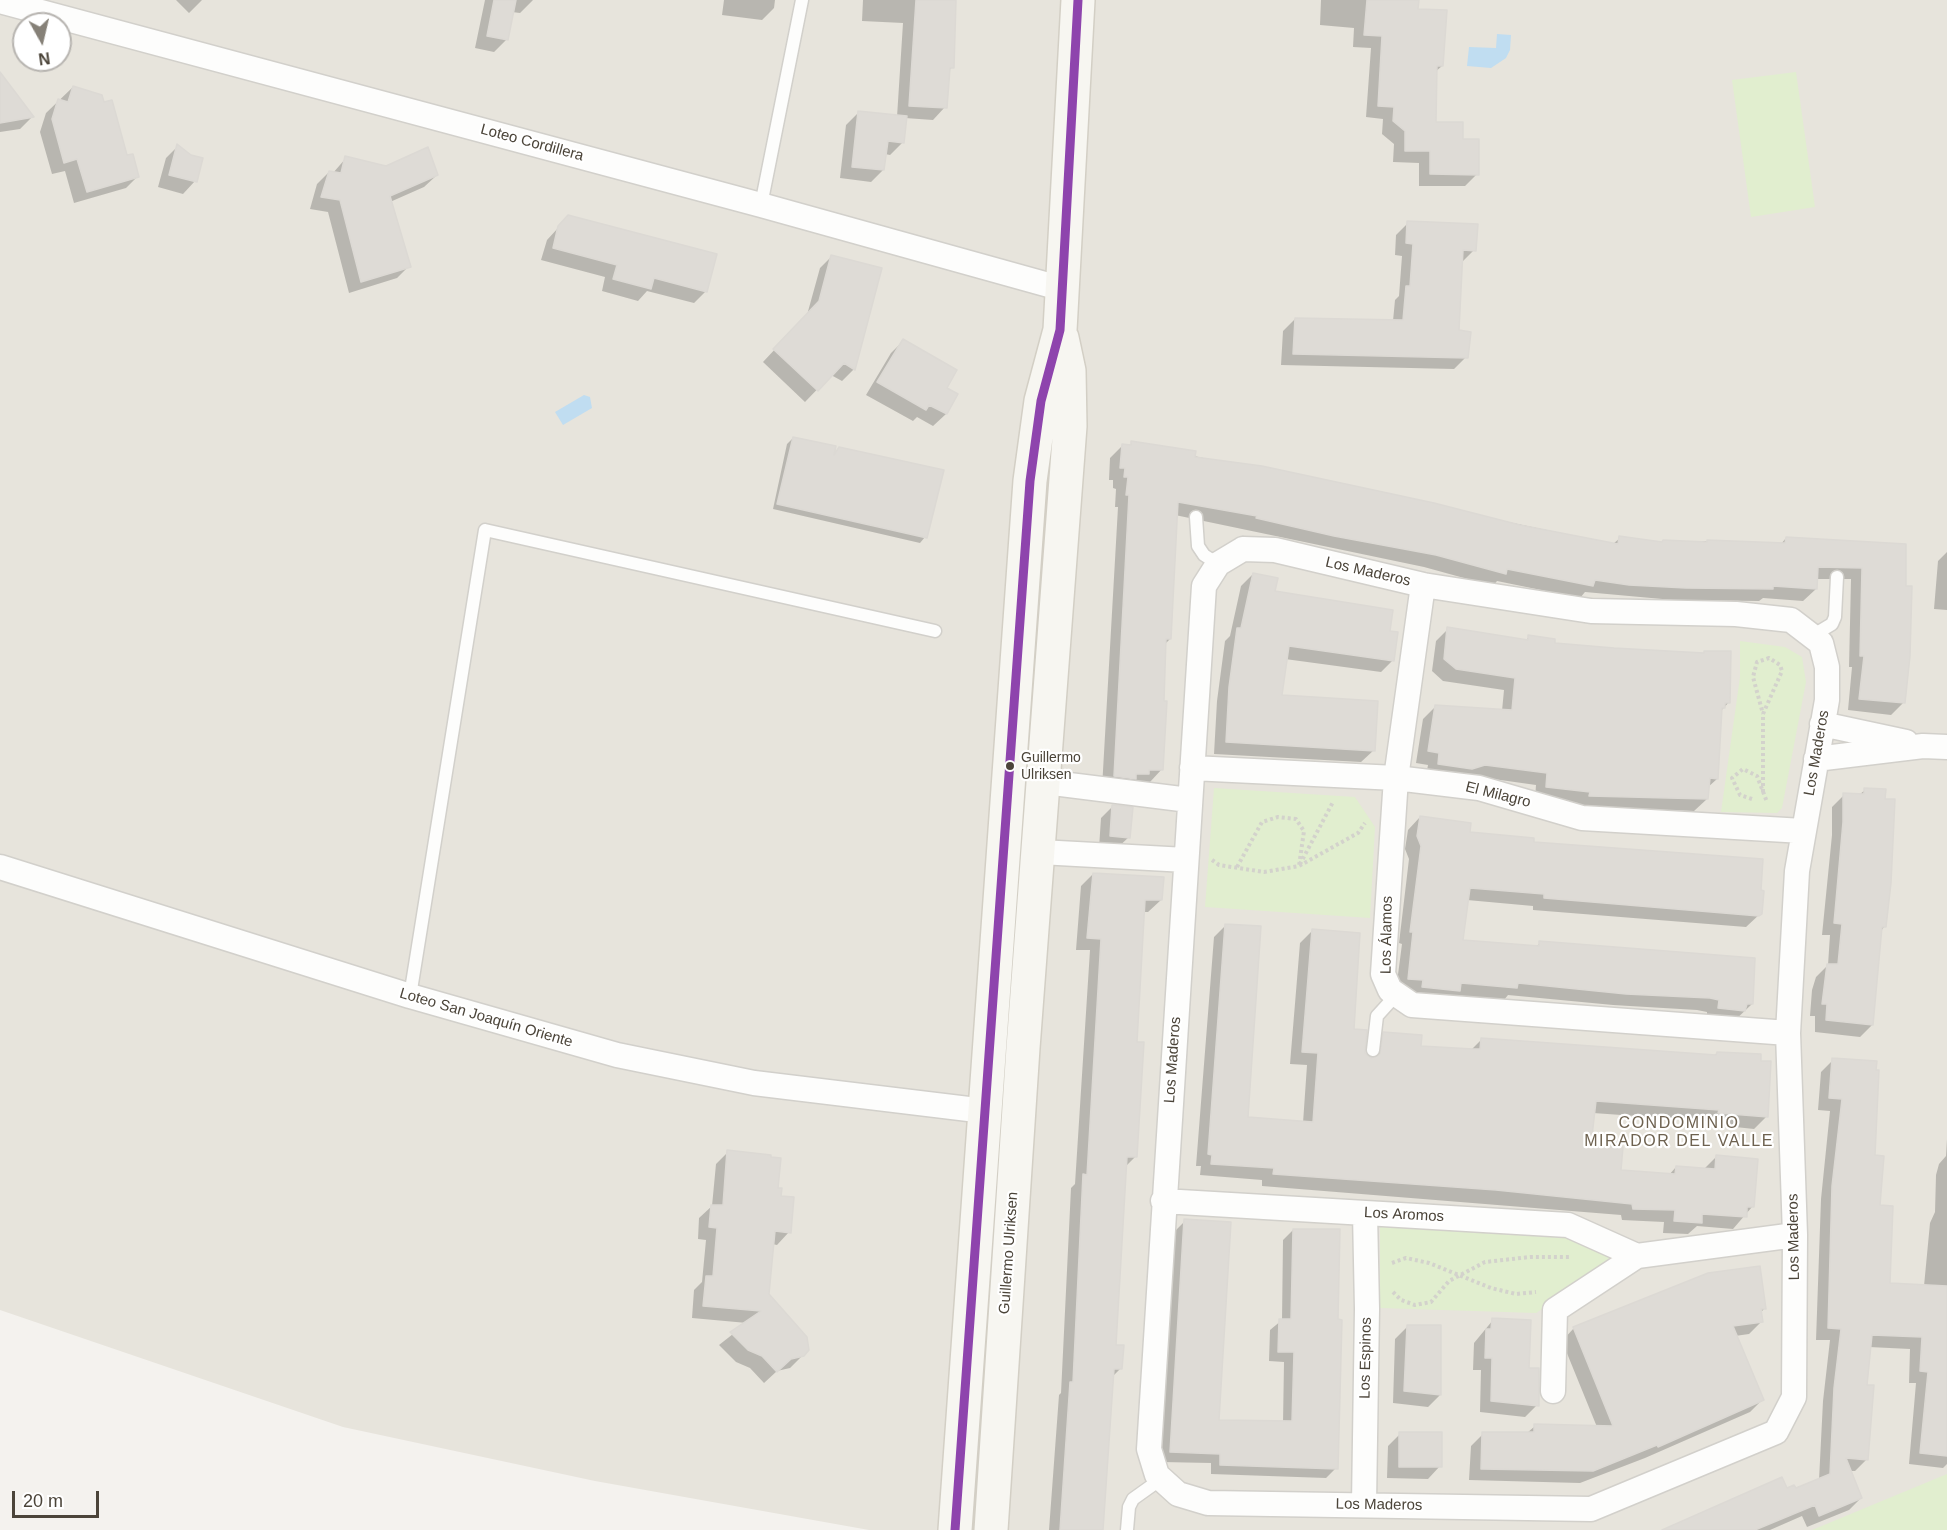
<!DOCTYPE html>
<html>
<head>
<meta charset="utf-8">
<style>
  body { margin:0 }
  #map { position:relative; width:1947px; height:1530px; overflow:hidden; background:#f4f2ee; font-family:Helvetica,sans-serif }
  canvas { display:block }
  .north { position:absolute; left:12px; top:12px; width:60px; height:60px; box-sizing:border-box; background:#fff; border:2px solid #b7b4b0; border-radius:50%; rotate:172deg; font-size:16px; font-weight:700; line-height:24px; text-align:center; color:#4b4439 }
  .north::after { content:''; display:block; margin:auto; width:21px; height:27px; background:#868178; clip-path:polygon(50% 0,100% 100%,50% 72%,0 100%) }
  .scale { position:absolute; left:12px; top:1491px; width:87px; height:27px; box-sizing:border-box; border:3px solid #4b4439; border-top:0; padding-left:8px; font-size:18px; line-height:21px; white-space:nowrap; color:#4b4439; -webkit-text-stroke:4px #fff; paint-order:stroke }
</style>
</head>
<body>
<div id="map">
<canvas width="1947" height="1530"></canvas>
<div class="north">N</div>
<div class="scale">20 m</div>
</div>
<script>
const ctx = document.querySelector('canvas').getContext('2d');
ctx.lineJoin = 'round';
function fillPath(path, color) { ctx.fillStyle = color; ctx.fill(path, 'evenodd'); }
const poly = rows => new Path2D(rows.map(r => 'M' + r).join(''));
function stroke(path, color, width, dash) { ctx.strokeStyle = color; ctx.lineWidth = width; ctx.lineCap = dash ? 'butt' : 'round'; ctx.setLineDash(dash || []); ctx.stroke(path); }
function write(font, color, halo, rows, align = 'center') {
  ctx.font = font + ' Helvetica,sans-serif'; ctx.lineWidth = 4.5; ctx.setLineDash([]); ctx.textBaseline = 'middle'; ctx.strokeStyle = halo; ctx.fillStyle = color; for (const [text, x, y, turn = 0] of rows) {
    ctx.save(); ctx.translate(x, y); ctx.rotate((+turn || 0) * Math.PI / 180); ctx.textAlign = isNaN(turn) ? turn : align; if (halo) ctx.strokeText(text, 0, 0); ctx.fillText(text, 0, 0); ctx.restore();
  }
}
fillPath(poly([
  [0,0,1947,0,1947,1530,869,1530,595,1481,343,1427,0,1310],
  [24,24,60,24,60,60,24,60]
]), '#e7e4dc');
fillPath(poly([
  [1796,72,1815,207,1751,217,1732,80],
  [1740,641,1785,647,1802,657,1806,682,1782,808,1777,813,1721,812,1740,677],
  [1214,788,1355,797,1375,827,1370,918,1205,907],
  [1380,1222,1568,1234,1617,1261,1536,1313,1380,1308],
  [1947,1474,1947,1530,1812,1530]
]), '#e1eecf');
fillPath(poly([
  [1497,34,1511,35,1510,50,1506,58,1491,68,1467,66,1469,47,1496,48],
  [584,395,590,397,592,408,563,425,555,412]
]), '#c0ddf1');
fillPath(poly([
  [176,0,202,0,189,13],
  [485,0,533,0,520,13,512,12,507,39,494,52,475,48],
  [724,0,775,0,774,8,762,20,722,15],
  [863,0,955,0,952,67,948,72,945,107,933,120,905,118,903,142,890,155,885,154,883,170,871,182,840,178,846,125,858,113,897,117,903,23,862,21],
  [1321,0,1417,0,1417,10,1442,66,1435,72,1435,124,1477,174,1465,186,1419,186,1419,163,1393,162,1394,144,1382,134,1383,119,1366,117,1371,48,1353,47,1354,28,1320,25],
  [0,82,32,117,20,129,0,132],
  [73,87,126,157,138,176,126,188,74,203,65,171,52,174,40,132,46,113],
  [178,146,195,181,183,194,158,187,166,158],
  [346,158,386,168,437,175,424,187,390,202,409,266,397,278,349,293,328,212,310,209,317,184,329,172,333,173],
  [569,216,706,291,694,303,647,291,638,301,602,291,605,277,541,260,547,240],
  [1408,223,1474,250,1462,262,1458,331,1466,357,1454,369,1281,365,1283,331,1295,319,1393,321,1395,300,1399,296,1402,256,1395,255,1396,235],
  [832,256,854,369,842,381,831,375,805,402,763,362,807,315,820,268],
  [903,341,945,388,956,395,946,414,933,426,917,417,913,421,866,395,891,353],
  [793,438,833,455,840,448,925,537,920,543,773,509,787,444],
  [1132,443,1613,544,1620,538,1661,544,1707,541,1781,544,1786,538,1904,545,1903,703,1891,715,1848,710,1852,667,1849,667,1851,579,1816,579,1816,589,1803,601,1763,598,1759,601,1673,600,1585,592,1580,598,1497,581,1493,586,1424,567,1175,515,1170,639,1165,644,1162,769,1150,782,1102,788,1118,507,1115,507,1116,489,1113,488,1113,480,1109,480,1110,458,1122,446,1129,446],
  [1947,552,1947,610,1934,609,1938,561],
  [1253,574,1273,592,1388,632,1393,660,1381,672,1285,659,1280,697,1374,750,1361,762,1214,754,1217,701,1225,641,1230,636,1241,586],
  [1448,629,1525,641,1529,637,1553,644,1702,655,1704,652,1729,702,1721,711,1717,779,1707,788,1707,799,1694,811,1578,807,1578,803,1535,799,1536,785,1472,776,1426,776,1428,765,1416,763,1423,719,1436,706,1502,711,1504,690,1443,681,1432,671,1436,641],
  [1865,790,1884,800,1884,927,1881,931,1872,1025,1860,1037,1815,1032,1815,1016,1810,1016,1812,990,1816,977,1828,965,1830,935,1822,935,1832,835,1832,807,1844,795,1859,795],
  [1113,806,1129,837,1116,849,1099,848,1101,818],
  [1420,817,1468,833,1532,843,1759,891,1761,913,1746,927,1533,910,1533,906,1467,900,1462,941,1536,947,1540,943,1752,1004,1732,1023,1707,1020,1707,1012,1697,1010,1613,1005,1508,995,1504,1000,1454,995,1446,1003,1396,990,1402,944,1399,943,1409,859,1405,849,1408,830],
  [1093,874,1161,900,1148,912,1143,912,1136,1043,1136,1156,1125,1167,1115,1346,1121,1368,1112,1377,1102,1530,1049,1530,1059,1395,1061,1393,1071,1188,1075,1184,1090,950,1076,950,1081,886],
  [1226,925,1246,1118,1303,1123,1307,1065,1290,1064,1300,943,1312,931,1352,1030,1364,1053,1370,1059,1372,1046,1384,1033,1419,1047,1471,1050,1481,1040,1713,1057,1717,1053,1766,1117,1754,1129,1707,1124,1707,1121,1593,1113,1590,1146,1619,1171,1669,1175,1676,1167,1704,1169,1716,1157,1752,1207,1733,1229,1697,1226,1688,1234,1663,1233,1664,1222,1622,1220,1621,1215,1262,1186,1262,1180,1200,1175,1201,1166,1196,1166,1214,937],
  [1833,1060,1874,1157,1888,1284,1924,1286,1930,1223,1935,1212,1936,1175,1939,1164,1946,1156,1947,1139,1947,1464,1943,1468,1909,1464,1916,1383,1909,1383,1910,1349,1869,1347,1865,1386,1867,1459,1855,1471,1849,1471,1861,1498,1849,1510,1807,1527,1802,1516,1770,1530,1666,1530,1819,1480,1823,1401,1830,1340,1816,1340,1821,1199,1830,1111,1818,1110,1821,1072],
  [728,1152,776,1189,789,1232,777,1245,772,1244,767,1294,803,1355,790,1368,777,1371,764,1383,750,1368,736,1362,719,1345,747,1323,692,1318,694,1290,702,1282,706,1240,698,1239,699,1218,712,1206,716,1164],
  [1185,1221,1217,1421,1283,1423,1284,1362,1269,1361,1270,1330,1282,1320,1283,1240,1293,1230,1336,1468,1326,1478,1211,1474,1211,1463,1161,1462,1175,1231],
  [1765,1308,1760,1313,1762,1321,1749,1334,1735,1336,1762,1400,1750,1412,1645,1458,1580,1483,1469,1480,1471,1446,1483,1434,1527,1433,1535,1426,1597,1427,1562,1341,1574,1328],
  [1493,1320,1527,1369,1537,1405,1525,1417,1480,1412,1481,1370,1473,1370,1474,1343],
  [1407,1327,1440,1395,1428,1407,1393,1403,1395,1339],
  [1400,1434,1440,1466,1428,1479,1387,1478,1388,1446]
]), '#0003');
const building = poly([
  [494,0,516,0,508,40,487,36,494,0],
  [916,0,956,0,954,68,950,68,947,108,909,106,916,0],
  [1367,0,1419,0,1418,9,1447,10,1443,66,1437,66,1436,122,1463,122,1463,139,1479,139,1479,175,1430,174,1430,151,1405,151,1405,131,1393,121,1394,107,1378,106,1382,36,1364,35,1367,0],
  [0,72,34,117,0,123,0,72],
  [73,86,102,95,104,102,112,100,127,155,133,154,139,177,87,192,77,159,64,163,52,119,58,99,68,102,73,86],
  [858,111,907,116,904,143,888,141,884,170,852,167,858,111],
  [177,144,191,155,203,158,197,182,169,175,177,144],
  [428,147,438,175,390,196,411,267,361,282,340,200,321,197,329,171,341,173,345,156,386,166,428,147],
  [568,215,717,254,707,292,654,278,651,289,613,279,617,265,553,248,558,226,568,215],
  [1407,221,1478,224,1476,251,1463,250,1459,330,1471,332,1468,358,1293,354,1295,318,1403,320,1406,286,1410,286,1413,244,1406,243,1407,221],
  [831,255,882,268,855,370,844,363,818,391,773,349,819,301,831,255],
  [903,339,957,370,947,388,958,394,947,414,929,405,926,410,877,382,903,339],
  [793,437,836,446,834,455,839,447,944,470,927,538,777,504,793,437],
  [1131,441,1196,451,1195,457,1262,466,1434,503,1520,525,1618,544,1619,536,1662,542,1663,540,1707,542,1707,540,1785,543,1786,537,1906,544,1906,586,1912,586,1910,656,1905,703,1859,699,1864,656,1860,656,1862,568,1818,567,1817,589,1773,586,1773,589,1686,588,1629,585,1595,580,1593,586,1507,569,1506,574,1436,555,1334,536,1256,518,1257,516,1178,502,1171,639,1166,639,1164,701,1167,701,1163,770,1149,770,1149,774,1136,774,1136,779,1114,776,1129,495,1126,495,1128,477,1124,477,1125,468,1120,468,1122,444,1131,445,1131,441],
  [1253,573,1278,578,1275,591,1393,610,1390,631,1398,632,1394,661,1289,646,1282,695,1378,701,1375,751,1226,742,1229,687,1237,628,1241,628,1253,573],
  [1447,627,1528,640,1528,635,1555,639,1555,643,1614,648,1704,653,1704,651,1731,651,1730,703,1725,703,1725,708,1722,708,1718,779,1710,778,1708,799,1589,796,1590,792,1546,787,1547,773,1485,765,1472,769,1438,764,1439,753,1428,751,1435,705,1512,710,1515,678,1456,669,1444,659,1447,627],
  [1864,788,1886,789,1885,799,1895,799,1891,883,1886,927,1882,927,1873,1025,1826,1020,1827,1004,1822,1004,1827,964,1838,964,1842,924,1834,923,1843,822,1843,793,1864,794,1864,788],
  [1112,805,1133,807,1130,838,1110,836,1112,805],
  [1420,816,1471,823,1470,832,1534,838,1534,842,1763,859,1761,890,1764,891,1762,914,1759,916,1580,901,1544,898,1544,894,1470,888,1463,940,1539,946,1539,941,1755,958,1753,1004,1747,1004,1745,1011,1718,1008,1719,1000,1710,998,1626,994,1518,983,1517,988,1461,983,1460,991,1422,987,1423,980,1408,979,1413,932,1410,932,1421,846,1417,836,1420,816],
  [1093,873,1164,877,1162,900,1145,900,1137,1042,1144,1042,1137,1157,1127,1157,1116,1345,1124,1345,1122,1369,1114,1369,1103,1530,1060,1530,1070,1382,1073,1382,1083,1174,1087,1175,1101,939,1087,938,1093,873],
  [1225,924,1261,926,1248,1117,1313,1122,1318,1053,1302,1052,1312,929,1360,933,1354,1029,1367,1030,1365,1053,1371,1058,1380,1054,1383,1032,1422,1035,1421,1046,1473,1049,1480,1049,1481,1038,1716,1055,1717,1052,1761,1054,1761,1061,1771,1061,1768,1117,1718,1113,1719,1110,1596,1101,1591,1145,1623,1147,1621,1170,1675,1174,1676,1166,1715,1169,1716,1155,1758,1159,1754,1207,1747,1207,1747,1217,1702,1214,1702,1223,1674,1221,1675,1210,1633,1209,1632,1204,1496,1190,1273,1174,1274,1168,1211,1164,1212,1155,1208,1154,1225,924],
  [1832,1058,1877,1061,1876,1070,1879,1070,1875,1155,1884,1156,1880,1205,1893,1206,1890,1283,1947,1286,1947,1456,1920,1453,1928,1372,1920,1371,1922,1337,1872,1335,1867,1385,1874,1385,1868,1460,1846,1458,1862,1498,1819,1516,1815,1505,1755,1530,1662,1530,1782,1477,1787,1488,1794,1485,1796,1488,1830,1474,1834,1388,1841,1329,1828,1328,1832,1186,1842,1099,1829,1098,1832,1058],
  [727,1150,771,1155,771,1157,781,1158,778,1188,782,1188,781,1196,794,1197,791,1233,775,1231,769,1294,807,1337,809,1350,804,1356,791,1359,777,1372,762,1356,748,1350,730,1332,761,1311,703,1306,706,1276,713,1276,717,1228,709,1227,711,1205,723,1205,727,1150],
  [1184,1219,1231,1222,1219,1420,1292,1421,1294,1352,1278,1352,1279,1319,1291,1319,1293,1229,1340,1229,1338,1319,1342,1320,1338,1469,1220,1465,1220,1454,1170,1452,1184,1219],
  [1760,1266,1766,1309,1761,1309,1763,1322,1733,1326,1764,1400,1658,1447,1657,1445,1593,1471,1481,1469,1482,1432,1534,1432,1534,1424,1613,1426,1573,1327,1708,1273,1760,1266],
  [1492,1318,1531,1320,1529,1368,1539,1368,1539,1406,1491,1401,1492,1358,1485,1358,1486,1329,1491,1329,1492,1318],
  [1407,1325,1441,1325,1441,1395,1404,1391,1407,1325],
  [1399,1432,1442,1432,1442,1467,1399,1467,1399,1432]
]);
fillPath(building, '#dedbd6');
stroke(building, '#dcd9d4', 1.5);
const lane = poly([
  [761,205,802,0],
  [1196,517,1198,546,1204,555,1218,564],
  [1812,636,1832,624,1835,617,1837,577],
  [410,996,485,530,935,631],
  [1373,1050,1377,1016,1397,994],
  [1127,1530,1129,1507,1133,1499,1161,1479]
]);
const street = poly([
  [0,1,761,205,1063,289],
  [1243,549,1275,550,1423,585,1591,611,1736,614,1791,620,1821,643,1827,667,1827,700,1797,871,1788,1033,1795,1235,1794,1397,1776,1432,1591,1509,1208,1503,1178,1494,1157,1475,1149,1449,1204,586,1218,564,1243,549],
  [1423,585,1396,778,1383,974,1390,990,1412,1005,1788,1033],
  [1822,724,1906,742],
  [1816,759,1923,746,1947,747],
  [1192,768,1396,778,1479,788,1582,818,1803,831],
  [1045,782,1189,800],
  [1040,852,1186,860],
  [0,867,410,996,617,1055,754,1083,985,1111],
  [1163,1201,1568,1225,1637,1256,1795,1235],
  [1553,1391,1555,1310,1637,1256],
  [1364,1504,1367,1309,1365,1213]
]);
const secondary = poly([
  [955,1530,1030,481,1041,401,1060,330,1078,0],
  [991,1530,1023,1048,1070,426,1069,371,1062,338]
]);
stroke(lane, '#d2d0cb', 15);
stroke(street, '#d2d0cb', 27);
stroke(secondary, '#d3cfc5', 36);
stroke(poly([
  [1763,792,1763,714,1782,671,1780,665,1769,658,1757,662,1753,677,1763,714],
  [1752,799,1740,795,1732,778,1743,769,1757,776,1767,802],
  [1212,860,1219,865,1264,872,1299,866,1358,833,1365,823],
  [1237,867,1262,822,1278,817,1296,819,1304,831,1299,866,1333,802],
  [1392,1263,1406,1258,1429,1263,1491,1288,1516,1294,1536,1292],
  [1393,1292,1401,1300,1415,1305,1431,1302,1449,1281,1485,1262,1530,1257,1570,1257]
]), '#d3d2cc', 4, [3, 3]);
stroke(lane, '#fdfdfc', 12);
stroke(street, '#fdfdfc', 24);
stroke(secondary, '#f7f6f1', 33);
stroke(poly([
  [955,1530,1030,481,1041,401,1060,330,1078,0]
]), '#8e44ad', 9);
for (const [x, y, r, color] of [
  [1010,766,5,"#4b4439"]
]) { const dot = new Path2D(); dot.arc(x, y, r, 0, 2 * Math.PI); ctx.fillStyle = color; ctx.fill(dot); stroke(dot, '#fff', 2); }
write('14px', '#4b4439', '#fff', [
  ["Guillermo",1021,758],
  ["Ulriksen",1021,775]
], 'left');
write('15px', '#4b4439', '#fff', [
  ["Loteo Cordillera",532,143,15],
  ["Los Maderos",1368,572,13],
  ["Los Maderos",1817,753,-80],
  ["El Milagro",1498,795,14],
  ["Los Álamos",1387,935,-89],
  ["Loteo San Joaquín Oriente",486,1018,16],
  ["Los Maderos",1173,1060,-86],
  ["Los Aromos",1404,1215,3],
  ["Los Maderos",1794,1237,-91],
  ["Guillermo Ulriksen",1009,1253,-86],
  ["Los Espinos",1366,1358,-89],
  ["Los Maderos",1379,1505,1]
]);
ctx.letterSpacing = '1.5px';
write('16px', '#6e6250', '#fff', [
  ["CONDOMINIO",1679,1124],
  ["MIRADOR DEL VALLE",1679,1142]
]);
ctx.letterSpacing = '0px';
</script>
</body>
</html>
